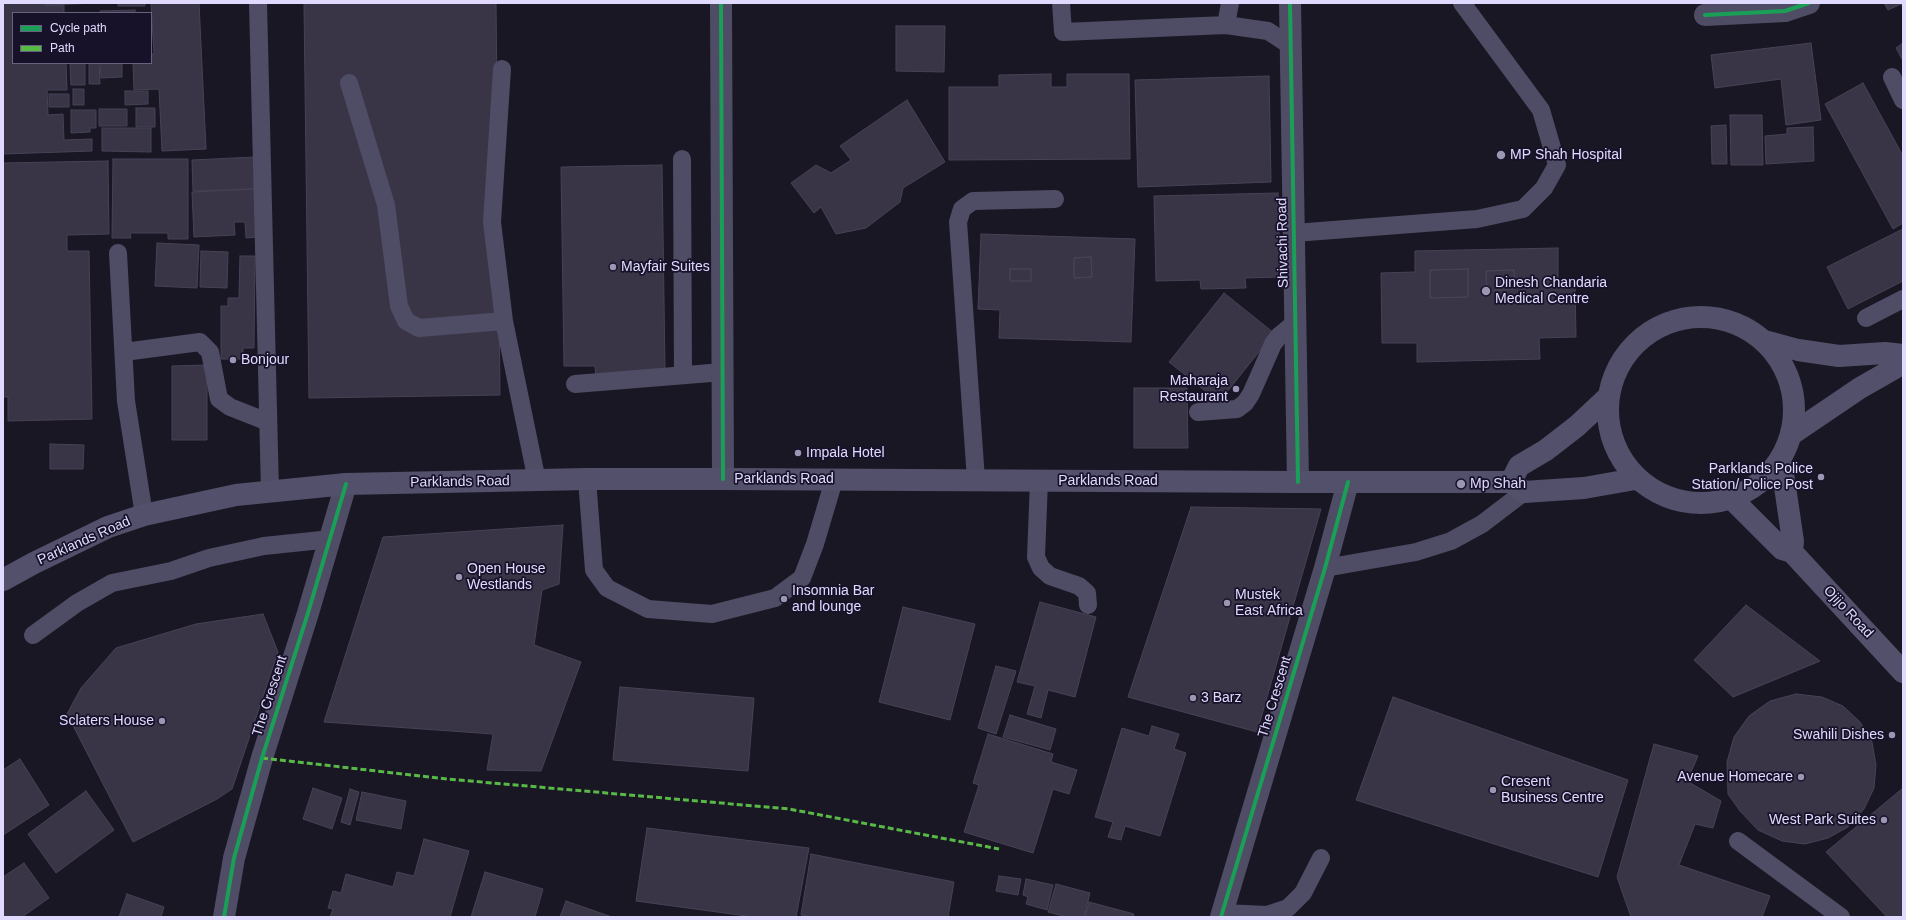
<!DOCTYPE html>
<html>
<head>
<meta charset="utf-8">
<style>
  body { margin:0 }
  #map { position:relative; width:1906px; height:920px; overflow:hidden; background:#1a1724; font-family:Arial,sans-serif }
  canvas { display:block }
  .frame { position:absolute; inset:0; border:4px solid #e0dbfe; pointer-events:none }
  .legend { position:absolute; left:12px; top:12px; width:140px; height:52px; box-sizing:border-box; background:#17112a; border:1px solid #67627f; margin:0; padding:5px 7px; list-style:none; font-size:12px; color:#e0dbfe }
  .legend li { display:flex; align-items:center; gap:8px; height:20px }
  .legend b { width:20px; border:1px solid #67627f }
</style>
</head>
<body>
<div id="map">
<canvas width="1906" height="920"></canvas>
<div class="frame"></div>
<ul class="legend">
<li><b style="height:5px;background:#1a9f57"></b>Cycle path</li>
<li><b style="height:5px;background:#58b947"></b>Path</li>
</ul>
</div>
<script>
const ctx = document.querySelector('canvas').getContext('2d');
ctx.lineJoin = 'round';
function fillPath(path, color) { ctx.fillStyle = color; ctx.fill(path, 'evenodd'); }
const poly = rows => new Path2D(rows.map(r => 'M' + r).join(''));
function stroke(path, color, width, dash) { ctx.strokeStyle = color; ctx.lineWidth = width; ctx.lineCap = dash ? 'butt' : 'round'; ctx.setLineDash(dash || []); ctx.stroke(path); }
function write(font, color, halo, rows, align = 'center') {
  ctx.font = font + ' Arial,sans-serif'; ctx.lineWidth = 3.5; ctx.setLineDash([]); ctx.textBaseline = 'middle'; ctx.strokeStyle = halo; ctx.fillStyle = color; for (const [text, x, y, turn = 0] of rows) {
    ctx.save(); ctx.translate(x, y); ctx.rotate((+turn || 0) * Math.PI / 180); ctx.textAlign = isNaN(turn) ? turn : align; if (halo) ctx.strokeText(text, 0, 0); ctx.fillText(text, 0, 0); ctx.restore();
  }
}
const building = poly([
  [3,3,45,3,45,5,64,5,64,13,13,13,13,63,66,63,67,90,47,90,48,115,63,114,64,140,92,139,92,151,3,154,3,3],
  [46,3,98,3,46,5,46,3],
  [118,3,145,3,145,6,118,6,118,3],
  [151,3,199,3,206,149,162,151,159,89,134,90,133,63,151,63,151,54,154,54,151,3],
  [304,3,496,3,500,395,309,398,304,3],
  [1884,3,1903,3,1903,7,1901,4,1888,10,1884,3],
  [135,10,135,13,100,13,100,11,135,10],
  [896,26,945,26,944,72,896,71,896,26],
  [1811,43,1821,120,1786,125,1781,79,1715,88,1711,55,1811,43],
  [1903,43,1903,61,1896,48,1903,43],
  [70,63,85,63,85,85,71,85,70,63],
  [89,63,99,63,100,84,89,84,89,63],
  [100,63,122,63,122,77,101,78,100,63],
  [1051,74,1051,87,1067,87,1067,74,1129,74,1130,159,949,160,949,87,999,87,999,75,1051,74],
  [1269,76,1271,182,1138,187,1135,80,1269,76],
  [1863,83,1903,156,1903,223,1893,229,1825,104,1863,83],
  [73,89,84,89,84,105,73,105,73,89],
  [125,91,148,91,148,104,125,105,125,91],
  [49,94,69,94,69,107,49,107,49,94],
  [907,100,945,162,903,188,900,202,866,228,836,234,821,207,814,213,791,183,816,165,831,173,851,160,840,146,907,100],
  [136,108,155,108,155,127,136,127,136,108],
  [99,109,127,109,127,126,99,126,99,109],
  [71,110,96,110,96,128,90,128,90,132,71,133,71,110],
  [1730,115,1762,115,1763,165,1731,165,1730,115],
  [1726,125,1727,164,1712,164,1711,126,1726,125],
  [1813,127,1814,161,1766,164,1765,136,1787,134,1787,128,1813,127],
  [102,128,151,128,151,152,102,151,102,128],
  [255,157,256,189,193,191,192,160,255,157],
  [113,159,188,159,188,239,168,239,168,233,130,233,131,238,112,238,113,159],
  [108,161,109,234,67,235,67,251,89,251,92,419,8,421,8,397,3,397,3,163,108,161],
  [662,165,665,369,596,378,595,366,564,366,561,167,662,165],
  [254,189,256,237,246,238,245,222,234,222,235,235,194,237,192,192,254,189],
  [1278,193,1280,277,1245,278,1246,288,1201,289,1200,280,1156,281,1154,196,1278,193],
  [1903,229,1903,281,1848,309,1827,267,1903,229],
  [981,234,1135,239,1131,342,999,338,1000,310,978,309,981,234],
  [1091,257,1092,277,1074,278,1074,258,1091,257],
  [1010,269,1031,269,1031,281,1010,281,1010,269],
  [157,243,199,245,197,288,155,286,157,243],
  [1558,248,1558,283,1575,283,1576,337,1539,338,1540,359,1417,362,1417,343,1382,343,1381,273,1415,272,1415,251,1558,248],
  [1468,269,1468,297,1430,298,1430,270,1468,269],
  [1514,270,1515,289,1487,291,1486,271,1514,270],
  [201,251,228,252,227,288,200,287,201,251],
  [240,256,255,256,254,348,243,348,243,359,221,359,221,306,228,306,228,298,239,298,240,256],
  [1091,257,1092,277,1074,278,1074,258,1091,257],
  [1010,269,1031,269,1031,281,1010,281,1010,269],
  [1468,269,1468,297,1430,298,1430,270,1468,269],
  [1514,270,1515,289,1487,291,1486,271,1514,270],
  [1224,293,1274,333,1219,402,1169,362,1224,293],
  [207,365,207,440,172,440,172,366,207,365],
  [1134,388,1187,388,1188,448,1134,448,1134,388],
  [50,444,84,445,83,469,50,469,50,444],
  [1191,507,1321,509,1257,732,1128,697,1191,507],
  [563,525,559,584,542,590,534,645,581,662,541,771,487,770,493,734,324,722,383,537,563,525],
  [1040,602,1096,617,1075,697,1048,690,1041,718,1027,714,1035,686,1017,682,1040,602],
  [1746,605,1820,661,1733,697,1694,660,1746,605],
  [903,607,975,624,950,720,879,702,903,607],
  [263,614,278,652,232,789,217,799,133,842,67,714,81,688,116,648,196,624,263,614],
  [996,666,1016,671,996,734,978,728,996,666],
  [620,687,754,698,748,771,613,760,620,687],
  [1796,694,1822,697,1843,706,1860,722,1872,742,1876,765,1874,788,1864,809,1848,827,1828,838,1805,844,1782,841,1758,830,1740,811,1728,794,1727,762,1734,737,1749,716,1770,701,1796,694],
  [1393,697,1628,780,1598,877,1356,800,1393,697],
  [1010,715,1056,729,1050,750,1003,737,1010,715],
  [1152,726,1179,734,1174,749,1186,753,1160,836,1125,826,1121,840,1108,837,1113,822,1095,817,1122,728,1149,736,1152,726],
  [988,734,1053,754,1051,762,1077,770,1069,794,1053,789,1033,853,964,832,979,785,973,783,988,734],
  [1654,744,1698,756,1687,781,1721,801,1713,828,1695,824,1679,865,1770,896,1762,917,1631,917,1617,877,1654,744],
  [20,759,49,805,3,835,3,770,20,759],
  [313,788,342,798,332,829,303,819,313,788],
  [1903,788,1903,917,1887,917,1826,852,1903,788],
  [350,789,359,792,350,825,341,822,350,789],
  [86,791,114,830,56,873,28,834,86,791],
  [362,792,406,801,401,829,356,820,362,792],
  [647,828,809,848,796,917,754,917,636,901,647,828],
  [424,839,469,851,450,917,330,917,333,909,328,908,333,891,341,893,346,874,393,887,397,872,414,876,424,839],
  [811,854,954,882,948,917,812,917,801,915,811,854],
  [24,863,49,898,22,917,3,917,3,877,24,863],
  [485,872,543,889,535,917,471,917,485,872],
  [999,876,1021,879,1018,895,996,891,999,876],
  [1026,879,1053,885,1047,910,1026,904,1028,897,1023,895,1026,879],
  [1056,884,1090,893,1084,917,1067,917,1048,912,1056,884],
  [127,894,164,907,161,917,119,917,127,894],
  [566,901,612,917,560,917,566,901],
  [1089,902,1134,914,1133,917,1085,917,1089,902]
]);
fillPath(building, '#393546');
stroke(building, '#474257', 1);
stroke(poly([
  [258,3,270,491],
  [1061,3,1063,32,1226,25,1268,31,1291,46],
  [1226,25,1230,3],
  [502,69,492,222,504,321,537,481],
  [1892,77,1903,100],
  [349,83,386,205,399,306,406,321,419,328,504,321],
  [682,159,683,375],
  [1294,233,1477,219,1523,209,1544,188,1557,165,1541,110,1462,3],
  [118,253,126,401,144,515],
  [1866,318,1903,299],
  [124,352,200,342,210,352,219,399,230,407,268,422],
  [575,384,723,372],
  [1198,412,1237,409,1245,403,1251,394,1273,344,1279,336,1296,322],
  [587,479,594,570,607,588,648,609,712,614,775,598,802,578,815,544,834,480],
  [976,480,958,222,962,209,973,201,1055,199],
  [1039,481,1036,557,1041,568,1050,576,1079,586,1087,593,1088,605],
  [1325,568,1416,552,1451,541,1482,524,1524,492],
  [33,635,77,603,112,583,171,571,209,558,264,546,331,539],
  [1738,841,1841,917],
  [1222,913,1267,915,1288,908,1303,893,1321,858]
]), '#4f4c65', 18);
stroke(poly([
  [721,3,723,479],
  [1290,3,1298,482],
  [1705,15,1785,11,1809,3],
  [224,917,234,858,262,758,308,613,346,484],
  [1221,917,1325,568,1348,482]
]), '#4f4c65', 22);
stroke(poly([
  '1608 410a93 93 0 1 1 186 0a93 93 0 1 1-186 0Z',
  [1765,341,1798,350,1839,356,1885,353,1903,355],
  [1792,434,1860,388,1895,368,1903,355],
  [1781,460,1793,541,1792,552],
  [1511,482,1519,466,1546,450,1577,426,1608,397],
  [1732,499,1782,549,1792,552,1903,672],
  [3,580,34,563,108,527,144,515,236,495,346,484,587,479,723,479,1298,482,1511,482,1524,492,1584,488,1635,479]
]), '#52506a', 22);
stroke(poly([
  [262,758,447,779,789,809,999,849]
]), '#58b947', 3, [6, 3]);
stroke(poly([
  [721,3,723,479],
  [1290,3,1298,482],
  [1705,15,1785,11,1809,3],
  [224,917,234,858,262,758,308,613,346,484],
  [1221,917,1325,568,1348,482]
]), '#1a9f57', 4);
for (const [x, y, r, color] of [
  [1501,155,5,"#9b96b2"],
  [613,267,4,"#9b96b2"],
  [1486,291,5,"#9b96b2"],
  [233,360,4,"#9b96b2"],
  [1236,389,4,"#9b96b2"],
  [798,453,4,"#9b96b2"],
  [1821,477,4,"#9b96b2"],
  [1461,484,5,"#9b96b2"],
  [459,577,4,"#9b96b2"],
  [784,599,4,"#9b96b2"],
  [1227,603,4,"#9b96b2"],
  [1193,698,4,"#9b96b2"],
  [162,721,4,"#9b96b2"],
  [1892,735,4,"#9b96b2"],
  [1801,777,4,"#9b96b2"],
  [1493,790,4,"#9b96b2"],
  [1884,820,4,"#9b96b2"]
]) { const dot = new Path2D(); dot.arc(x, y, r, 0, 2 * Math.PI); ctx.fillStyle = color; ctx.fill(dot); stroke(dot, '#17112a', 1.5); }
write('14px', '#e0dbfe', '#17112a', [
  ["MP Shah Hospital",1510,155],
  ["Mayfair Suites",621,267],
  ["Dinesh Chandaria",1495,283],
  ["Medical Centre",1495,299],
  ["Bonjour",241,360],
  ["Maharaja",1228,381,"right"],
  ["Restaurant",1228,397,"right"],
  ["Impala Hotel",806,453],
  ["Parklands Police",1813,469,"right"],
  ["Station/ Police Post",1813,485,"right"],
  ["Mp Shah",1470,484],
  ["Open House",467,569],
  ["Westlands",467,585],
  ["Insomnia Bar",792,591],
  ["and lounge",792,607],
  ["Mustek",1235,595],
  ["East Africa",1235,611],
  ["3 Barz",1201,698],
  ["Sclaters House",154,721,"right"],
  ["Swahili Dishes",1884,735,"right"],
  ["Avenue Homecare",1793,777,"right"],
  ["Cresent",1501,782],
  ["Business Centre",1501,798],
  ["West Park Suites",1876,820,"right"]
], 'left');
write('14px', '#e0dbfe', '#17112a', [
  ["Shivachi Road",1283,243,-91],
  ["Parklands Road",784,479],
  ["Parklands Road",1108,481],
  ["Parklands Road",460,482,-1],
  ["Parklands Road",84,541,-24],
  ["Ojijo Road",1848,612,47],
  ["The Crescent",270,696,-72],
  ["The Crescent",1275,697,-73]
]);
</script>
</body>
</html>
